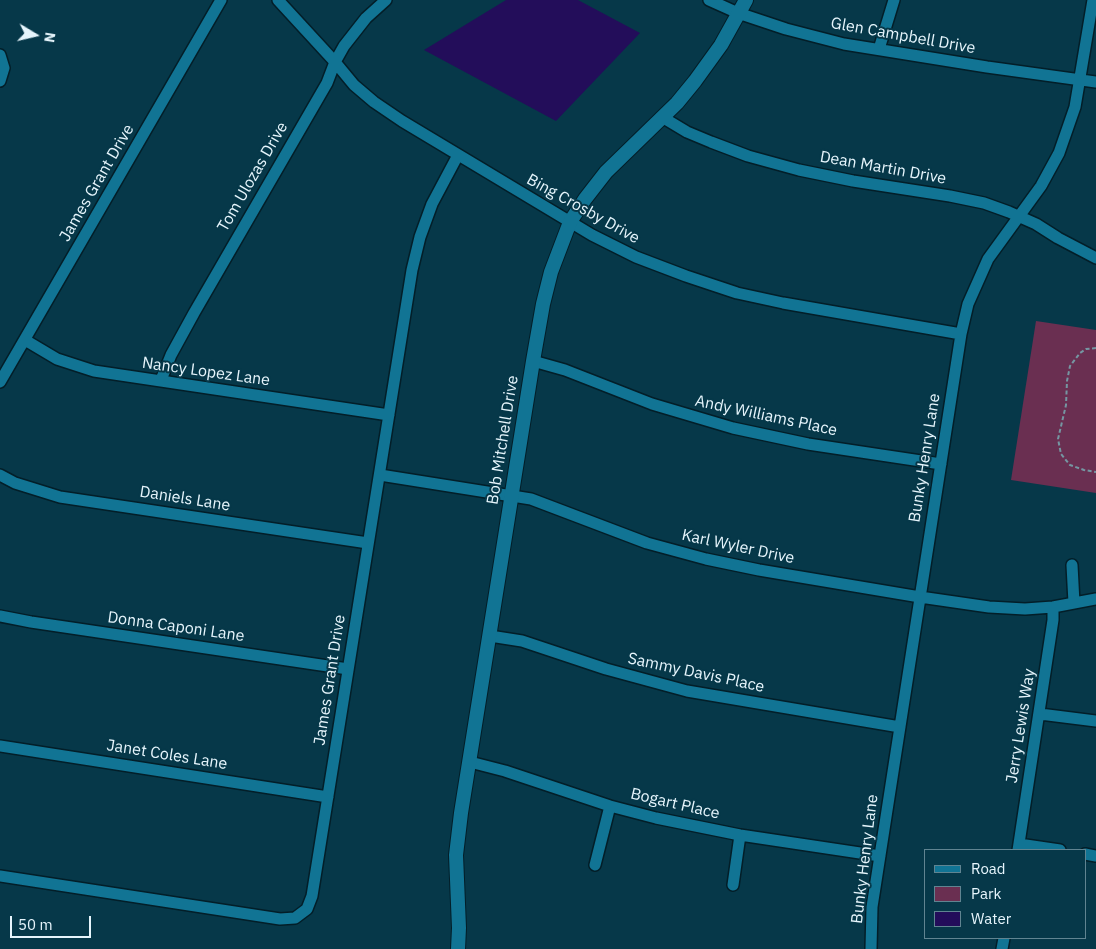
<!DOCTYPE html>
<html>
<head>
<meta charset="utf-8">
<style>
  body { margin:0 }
  #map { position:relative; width:1096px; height:949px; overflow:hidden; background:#063849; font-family:"IBM Plex Sans",sans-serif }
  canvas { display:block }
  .legend { position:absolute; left:924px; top:849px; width:162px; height:90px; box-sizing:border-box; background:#063849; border:1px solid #608491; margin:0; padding:6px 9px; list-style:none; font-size:15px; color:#e6f5fc }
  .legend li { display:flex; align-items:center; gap:10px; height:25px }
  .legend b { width:25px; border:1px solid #608491 }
  .north { position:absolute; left:10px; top:10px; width:50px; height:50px; -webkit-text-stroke:4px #063849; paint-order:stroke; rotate:99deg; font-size:14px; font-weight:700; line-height:20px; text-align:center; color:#e6f5fc }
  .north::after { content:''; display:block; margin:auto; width:18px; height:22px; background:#e6f5fc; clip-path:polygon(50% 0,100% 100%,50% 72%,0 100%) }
  .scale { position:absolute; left:10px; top:916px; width:81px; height:22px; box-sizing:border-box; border:2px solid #e6f5fc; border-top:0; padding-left:6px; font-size:15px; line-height:18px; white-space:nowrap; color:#e6f5fc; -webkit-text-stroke:4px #063849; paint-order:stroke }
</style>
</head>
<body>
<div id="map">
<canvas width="1096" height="949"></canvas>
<ul class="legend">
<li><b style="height:6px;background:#117494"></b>Road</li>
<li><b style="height:14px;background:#6a2f51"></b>Park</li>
<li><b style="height:14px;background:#230d5a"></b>Water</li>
</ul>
<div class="north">N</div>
<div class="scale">50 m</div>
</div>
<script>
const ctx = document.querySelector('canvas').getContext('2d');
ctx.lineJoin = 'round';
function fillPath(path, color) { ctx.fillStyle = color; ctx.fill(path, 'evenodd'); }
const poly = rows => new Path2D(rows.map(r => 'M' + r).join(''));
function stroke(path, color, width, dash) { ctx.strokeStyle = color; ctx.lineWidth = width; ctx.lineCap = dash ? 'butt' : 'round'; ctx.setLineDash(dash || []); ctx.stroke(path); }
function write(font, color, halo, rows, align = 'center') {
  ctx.font = font + ' "IBM Plex Sans",sans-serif'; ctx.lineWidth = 4; ctx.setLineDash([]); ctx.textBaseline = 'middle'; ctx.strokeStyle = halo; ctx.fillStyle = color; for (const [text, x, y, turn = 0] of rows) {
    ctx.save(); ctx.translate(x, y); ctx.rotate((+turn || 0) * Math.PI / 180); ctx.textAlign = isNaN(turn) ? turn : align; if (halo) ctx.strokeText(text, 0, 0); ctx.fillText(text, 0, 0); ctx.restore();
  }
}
fillPath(poly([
  [1036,321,1096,330,1096,493,1011,480]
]), '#6a2f51');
fillPath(poly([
  [506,0,578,0,640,33,556,121,424,50]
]), '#230d5a');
const minor = poly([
  [278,0,335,62,354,85,374,102,402,121,592,235,636,257,686,276,737,293,783,303,961,334],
  [709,0,738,13,786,29,844,44,987,67,1096,82],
  [879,49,894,0],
  [0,55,4,68,0,81],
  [662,117,687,132,711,142,748,156,799,170,853,181,950,196,984,203,1009,212,1036,224,1058,238,1096,258],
  [25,340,57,359,94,371,389,415],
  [533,361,565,370,652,404,733,428,808,444,941,464],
  [161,380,171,355,194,313,327,83,335,62,344,46,366,18,386,0],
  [0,382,221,0],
  [0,475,15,483,60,497,368,543],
  [380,475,531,499,647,543,706,559,759,570,920,597,989,607,1025,609,1053,607,1096,599],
  [1072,565,1074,603],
  [0,616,31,622,348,669],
  [490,636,522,641,606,669,687,691,900,727],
  [1040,714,1096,721],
  [0,746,328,797],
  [470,762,505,771,610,806,656,818,740,835,880,856],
  [1019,844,1060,850],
  [1018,850,1053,620,1053,607],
  [1085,854,1096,856],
  [595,865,610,806],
  [0,876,280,919,295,918,307,909,312,896,412,270,420,237,432,204,458,155],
  [733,885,740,835],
  [871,949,872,907,961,334,968,304,988,259,1041,186,1059,153,1075,107,1093,0],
  [1002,949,1004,938]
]);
const tertiary = poly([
  [458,949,459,928,456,855,461,813,533,361,543,304,551,272,570,222,585,199,606,172,677,103,695,81,721,45,746,0]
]);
stroke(minor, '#031e28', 14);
stroke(tertiary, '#031e28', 16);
stroke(poly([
  [1096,348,1086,349,1080,353,1070,366,1067,381,1066,405,1058,439,1061,454,1070,465,1084,470,1096,472]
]), '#7596a2', 2, [4, 2.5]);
stroke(minor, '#117494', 11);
stroke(tertiary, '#117494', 14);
write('16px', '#e6f5fc', '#063849', [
  ["Glen Campbell Drive",903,36,10],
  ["Dean Martin Drive",883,168,10],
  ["Tom Ulozas Drive",253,177,-60],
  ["James Grant Drive",97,183,-60],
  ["Bing Crosby Drive",583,209,29],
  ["Nancy Lopez Lane",206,372,8],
  ["Andy Williams Place",766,416,12],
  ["Bob Mitchell Drive",503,440,-81],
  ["Bunky Henry Lane",925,458,-81],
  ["Daniels Lane",185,499,9],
  ["Karl Wyler Drive",738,547,12],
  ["Donna Caponi Lane",176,627,8],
  ["Sammy Davis Place",696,673,12],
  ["James Grant Drive",330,680,-81],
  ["Jerry Lewis Way",1021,726,-81],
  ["Janet Coles Lane",167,755,9],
  ["Bogart Place",675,804,13],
  ["Bunky Henry Lane",865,859,-83]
]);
</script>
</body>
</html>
